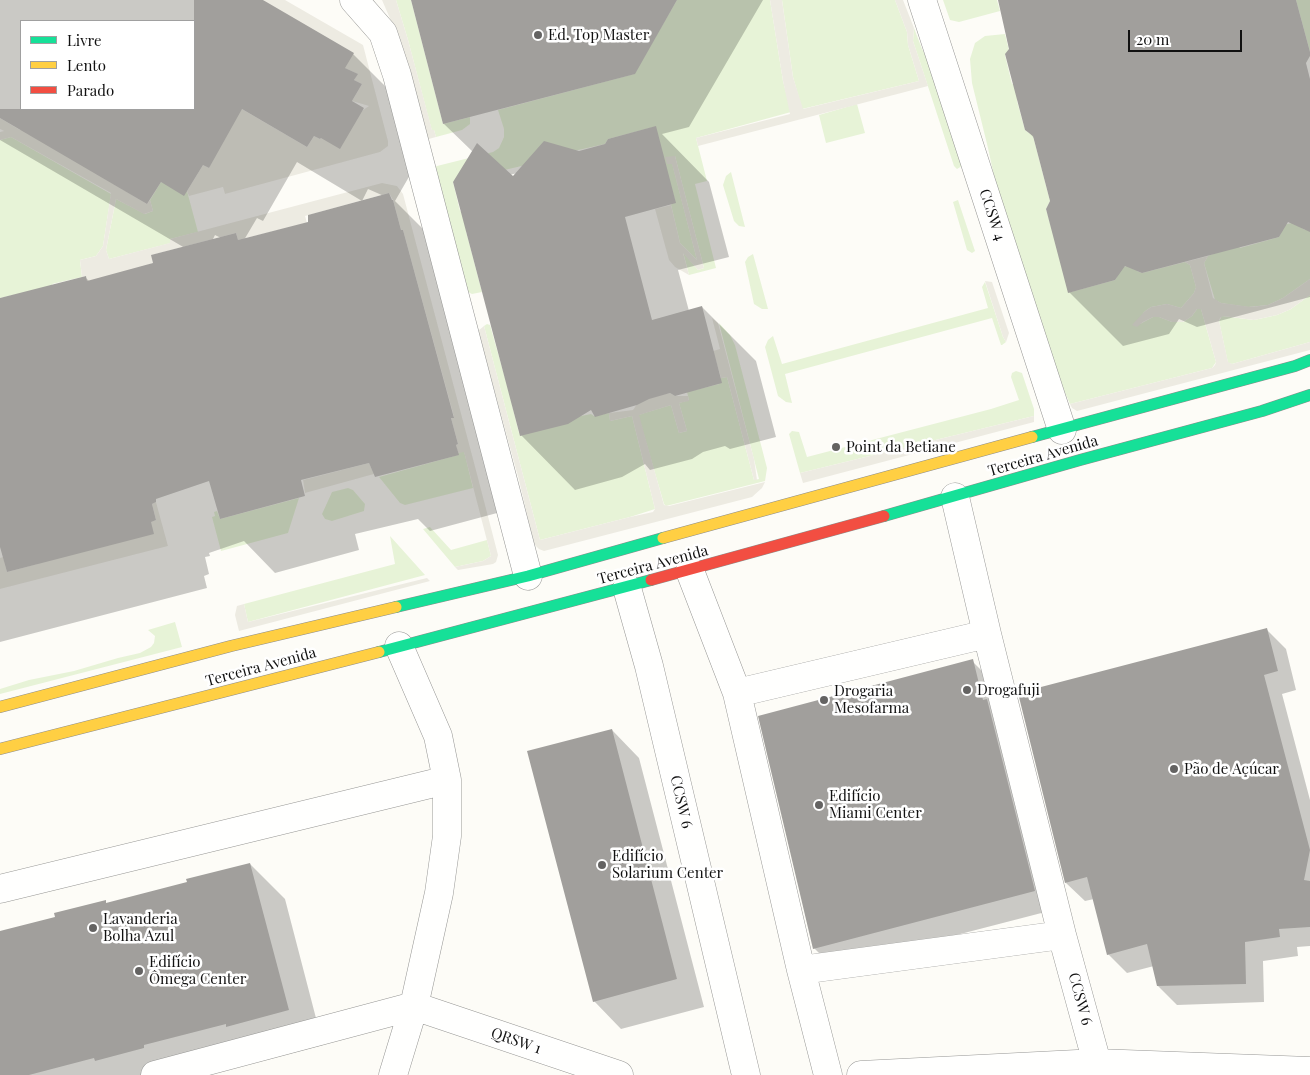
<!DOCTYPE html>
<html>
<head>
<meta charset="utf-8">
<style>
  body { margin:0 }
  #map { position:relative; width:1310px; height:1075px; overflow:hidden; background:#fdfcf7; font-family:"Playfair Display",serif }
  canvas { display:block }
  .legend { position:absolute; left:20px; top:20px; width:175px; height:90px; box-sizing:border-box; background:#fff; border:1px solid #a0a0a0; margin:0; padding:6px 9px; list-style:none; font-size:15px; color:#111 }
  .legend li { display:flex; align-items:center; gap:10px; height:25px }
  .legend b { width:25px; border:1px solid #a0a0a0 }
  .scale { position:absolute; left:1128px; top:30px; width:114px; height:22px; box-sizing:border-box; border:2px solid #111; border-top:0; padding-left:6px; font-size:15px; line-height:18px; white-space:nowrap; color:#111; -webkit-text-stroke:4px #fff; paint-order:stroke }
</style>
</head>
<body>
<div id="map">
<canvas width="1310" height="1075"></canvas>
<ul class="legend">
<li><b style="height:6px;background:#16e098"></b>Livre</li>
<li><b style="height:6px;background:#ffcf43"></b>Lento</li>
<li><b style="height:6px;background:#f24e42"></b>Parado</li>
</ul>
<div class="scale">20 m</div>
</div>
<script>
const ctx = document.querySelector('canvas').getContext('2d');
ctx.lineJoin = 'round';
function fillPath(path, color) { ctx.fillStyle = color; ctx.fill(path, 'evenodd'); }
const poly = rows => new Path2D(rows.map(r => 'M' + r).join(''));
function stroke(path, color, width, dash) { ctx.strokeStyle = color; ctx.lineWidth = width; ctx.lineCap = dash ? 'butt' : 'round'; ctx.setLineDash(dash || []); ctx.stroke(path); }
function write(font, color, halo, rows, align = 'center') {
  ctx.font = font + ' "Playfair Display",serif'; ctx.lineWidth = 5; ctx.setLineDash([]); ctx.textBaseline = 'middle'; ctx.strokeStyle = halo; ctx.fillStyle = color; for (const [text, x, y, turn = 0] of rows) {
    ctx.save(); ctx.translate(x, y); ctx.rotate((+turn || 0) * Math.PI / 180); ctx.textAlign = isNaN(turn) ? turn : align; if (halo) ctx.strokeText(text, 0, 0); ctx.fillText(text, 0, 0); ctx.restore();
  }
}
fillPath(poly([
  [396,0,411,0,443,124,470,117,470,124,462,130,436,137,434,130,432,131,408,40],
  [677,0,770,0,783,81,791,112,696,138,707,181,695,184,716,268,689,275,683,252,698,270,704,268,675,156,672,163,697,260,680,243,671,205,675,200,654,127,608,139,605,144,574,151,571,149,528,160,526,165,453,182,460,211,466,212,469,227,466,231,482,292,472,294,468,292,433,167,493,152,499,148,504,137,504,129,498,110,634,74],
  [782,0,895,0,907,32,908,45,919,81,802,109,793,77],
  [943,0,997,0,1000,11,959,22,950,20],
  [1296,0,1310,0,1310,52],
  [914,28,922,49,928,60,962,166,957,169,954,166,920,62,913,41],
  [1005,34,1009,50,1005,55,1012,84,1019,83,1017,101,1025,130,1029,133,1032,132,1050,201,1046,209,1071,292,1115,280,1117,277,1115,269,1135,264,1137,271,1142,273,1185,262,1190,265,1196,287,1194,293,1181,308,1167,304,1151,307,1144,312,1140,324,1153,317,1159,317,1172,322,1183,322,1192,316,1197,309,1201,309,1216,362,1212,368,1070,404,1063,388,1001,209,988,148,972,83,970,59,975,43,985,36],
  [857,104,865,133,826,143,819,115],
  [11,137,111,194,103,246,96,256,80,260,82,277,52,284,56,300,18,294,0,298,0,140],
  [731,172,745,227,739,226,734,221,723,185,726,176],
  [161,182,187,191,198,232,170,239,171,243,109,259,106,250,116,199,145,214,153,211,150,200],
  [958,200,975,251,972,253,967,250,953,202],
  [1300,221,1302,228,1305,230,1310,229,1310,279,1283,298,1268,305,1248,307,1221,303,1215,300,1204,263,1208,256,1236,244,1240,248,1279,237,1281,233,1279,226],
  [753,254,768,309,762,309,754,304,745,262,748,257],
  [985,282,1003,337,1006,342,1002,345,1001,345,992,318,785,374,792,403,786,402,778,396,765,347,768,340,773,336,782,364,988,308,982,287],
  [1310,295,1310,342,1232,364,1228,363,1219,321,1222,316,1254,320,1277,315,1291,309],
  [719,323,730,335,735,345,767,468,765,481,666,506,664,504,638,415,671,405,679,433,687,431,679,403,689,400,687,392,719,384,721,378,727,377,754,480,759,479],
  [487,324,490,325,507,385,513,388,516,400,512,405,519,433,523,435,571,418,591,414,594,416,609,413,610,421,632,416,655,509,630,517,540,540,484,326],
  [1016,371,1022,373,1034,409,1034,416,800,473,789,434,792,431,799,432,807,457,991,409,1019,400,1011,377,1012,373],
  [464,451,473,488,405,505,400,503,379,477,458,455,458,453],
  [348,488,353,490,365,504,364,511,332,521,325,519,322,514,332,492],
  [299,498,288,533,221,551,212,517,215,516,214,512,217,511,220,519],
  [430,527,451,550,487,540,491,556,483,561,455,567,423,529],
  [390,536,425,575,248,622,244,604,395,564],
  [175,622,182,647,0,694,0,689,29,680,74,671,118,658,140,653,151,647,154,643,155,636,148,630]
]), '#e7f3d7');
fillPath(poly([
  [263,0,285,0,363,45,388,141,388,146,380,152,225,194,223,187,189,196,187,191,203,165,209,168,220,134,176,109,194,109,194,81,307,147,314,136,320,139,369,106,352,101,362,84,354,80,357,74,345,68],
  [382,0,396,0,408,40,432,130,434,130,436,137,425,140,395,30],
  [770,0,782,0,793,77,803,109,919,81,908,45,907,32,895,0,903,0,914,28,913,41,928,86,698,146,696,138,790,114,783,81],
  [0,118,20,130,22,128,147,204,150,200,153,211,144,214,116,199,106,250,109,259,170,243,170,239,382,183,397,186,403,194,477,474,498,555,496,562,493,564,458,570,455,567,483,561,491,556,464,452,458,453,456,445,458,444,451,418,454,417,403,230,401,230,393,200,389,193,305,216,307,223,238,240,236,233,152,255,153,263,88,286,86,276,82,277,80,260,96,256,103,246,111,193,11,137,0,140,0,132,4,131,0,129],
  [675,156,704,268,698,270,683,253,689,275,675,267,669,260,655,209,671,205,680,243,697,260,672,164,667,164,665,157],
  [1208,256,1204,263,1213,298,1221,303,1251,307,1268,305,1283,298,1310,279,1310,295,1291,309,1277,315,1254,320,1223,316,1220,318,1219,321,1228,362,1232,364,1310,342,1310,350,1077,411,1072,408,1070,404,1212,368,1215,365,1216,362,1201,309,1197,309,1192,316,1183,322,1172,322,1159,317,1153,317,1143,322,1137,327,1132,325,1144,312,1151,307,1167,304,1181,308,1194,293,1196,287,1190,265,1185,262],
  [985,281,992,282,1009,333,1006,342,1003,337],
  [712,318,718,323,754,459,757,480,754,480,727,377,721,378,713,351,720,349],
  [484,326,540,540,630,517,653,512,655,509,632,416,610,421,609,413,633,410,639,401,660,395,670,393,675,396,688,396,689,401,679,403,687,431,679,433,671,405,639,415,664,505,669,506,765,482,762,488,752,497,544,551,539,549,534,544,519,480,478,331],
  [1034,416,1034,422,803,483,800,473],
  [369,463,374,474,305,493,303,480],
  [156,502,168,546,0,589,0,558,3,557,7,572,37,564,36,558,156,520,152,504],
  [427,578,430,581,239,631,235,615,237,606,244,604,248,622]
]), '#edebe2');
fillPath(poly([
  [0,0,261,0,353,54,407,108,417,163,395,201,443,249,512,509,430,531,418,519,355,534,359,550,275,573,244,541,209,553,210,556,205,557,209,574,204,576,207,588,0,642,0,300,85,277,90,282,154,264,185,248,0,140],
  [21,21,194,21,194,109,21,109],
  [297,162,362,201,368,189,384,196,310,223,244,240,257,218,263,221],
  [215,235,221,238,212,241],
  [412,0,763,0,689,127,662,134,709,182,729,257,678,270,689,311,702,307,756,361,776,437,730,449,725,446,703,452,692,459,650,470,645,464,622,477,575,490,521,435,473,152,444,124],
  [518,173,513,178,509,175],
  [999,0,1310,0,1310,297,1197,327,1179,319,1169,334,1123,346,1069,292,1052,201,1034,138,1026,129],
  [1267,630,1286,649,1296,690,1282,694,1310,800,1310,946,1297,947,1298,956,1263,961,1264,1002,1177,1005,1158,986,1154,966,1127,973,1108,954,1094,899,1085,901,1066,883],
  [972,661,991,680,1053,910,833,967,814,948],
  [612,730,639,758,704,1007,621,1029,594,1001],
  [250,864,285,899,323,1045,262,1061,260,1059,197,1075,0,1075,0,932,56,918,105,901,107,904,189,883]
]), '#0003');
fillPath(poly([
  [194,0,263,0,354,53,345,68,358,74,354,80,362,84,352,101,364,108,340,149,321,138,320,139,314,136,307,147,242,109,209,168,203,165,184,196,161,182,147,204,0,118,0,109,194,109],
  [411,0,677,0,635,74,443,124],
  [998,0,1296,0,1310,52,1310,56,1306,63,1310,79,1310,232,1288,222,1279,237,1142,273,1125,266,1115,280,1068,293,1046,209,1050,201,1033,136,1025,130,1005,54,1009,49],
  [656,126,676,203,625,217,652,320,702,306,722,383,675,396,670,393,649,399,637,405,595,417,591,410,568,424,520,436,453,182,477,143,513,176,544,141,579,151,605,144,608,139],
  [389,193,392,200,393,200,401,230,403,230,454,418,451,418,458,444,456,445,459,455,375,477,369,463,301,480,305,496,220,519,209,481,156,499,156,502,152,504,156,520,151,522,154,534,7,572,0,547,0,298,86,276,87,281,153,263,151,255,236,233,238,240,308,222,308,215],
  [1267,628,1278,671,1264,675,1310,850,1304,880,1310,881,1310,927,1279,929,1280,937,1245,942,1246,984,1157,986,1147,944,1107,955,1087,877,1065,883,1018,693],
  [973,659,983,700,987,699,1035,891,813,949,758,716],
  [612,729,677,979,593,1002,527,751],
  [250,863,289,1010,226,1027,226,1024,144,1045,144,1048,95,1061,94,1058,29,1075,0,1075,0,931,55,917,54,913,106,900,106,903,187,882,186,879]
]), '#a19f9c');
const street = poly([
  [354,0,383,33,397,75,528,576],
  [922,0,1062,430],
  [955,497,987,634,1062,935,1097,1063],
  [690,571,737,693,801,970,828,1075],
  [627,588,649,666,746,1075],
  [737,693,987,634],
  [0,889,447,780],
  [801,970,1062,935],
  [155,1075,414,1006,619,1075],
  [393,1075,414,1006,439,893,447,836,447,780,438,736,399,646],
  [861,1075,1097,1063,1310,1071]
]);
const fast = poly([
  [1032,437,1295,366,1310,360],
  [884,516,1080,460,1262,411,1310,395],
  [396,607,528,576,663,538],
  [379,652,651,580]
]);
const slow = poly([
  [663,538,1032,437],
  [0,707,231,646,396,607],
  [0,749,379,652]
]);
const jam = poly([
  [651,580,884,516]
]);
stroke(street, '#979795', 29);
stroke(fast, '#8e8d8b', 12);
stroke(slow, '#8e8d8b', 12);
stroke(jam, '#8e8d8b', 12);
stroke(street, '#fffffe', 28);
stroke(fast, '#16e098', 11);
stroke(slow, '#ffcf43', 11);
stroke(jam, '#f24e42', 11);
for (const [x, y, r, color] of [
  [538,35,5,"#646362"],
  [836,447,5,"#646362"],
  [967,690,5,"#646362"],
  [824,700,5,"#646362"],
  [1174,769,5,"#646362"],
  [819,805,5,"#646362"],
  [602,865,5,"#646362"],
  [93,928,5,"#646362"],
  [139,971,5,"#646362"]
]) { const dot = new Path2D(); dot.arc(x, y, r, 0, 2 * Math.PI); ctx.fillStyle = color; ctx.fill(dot); stroke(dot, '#fff', 2); }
write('15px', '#111', '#fff', [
  ["Ed. Top Master",548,35],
  ["Point da Betiane",846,447],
  ["Drogafuji",977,690],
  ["Drogaria",834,691],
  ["Mesofarma",834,708],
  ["Pão de Açúcar",1184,769],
  ["Edifício",829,796],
  ["Miami Center",829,813],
  ["Edifício",612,856],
  ["Solarium Center",612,873],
  ["Lavanderia",103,919],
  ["Bolha Azul",103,936],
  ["Edifício",149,962],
  ["Ômega Center",149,979]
], 'left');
write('15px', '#111', '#fff', [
  ["CCSW 4",992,215,72],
  ["Terceira Avenida",1043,456,-16],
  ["Terceira Avenida",653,565,-15],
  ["Terceira Avenida",261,667,-15],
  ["CCSW 6",681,802,77],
  ["CCSW 6",1080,999,75],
  ["QRSW 1",516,1041,19]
]);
</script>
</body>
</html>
